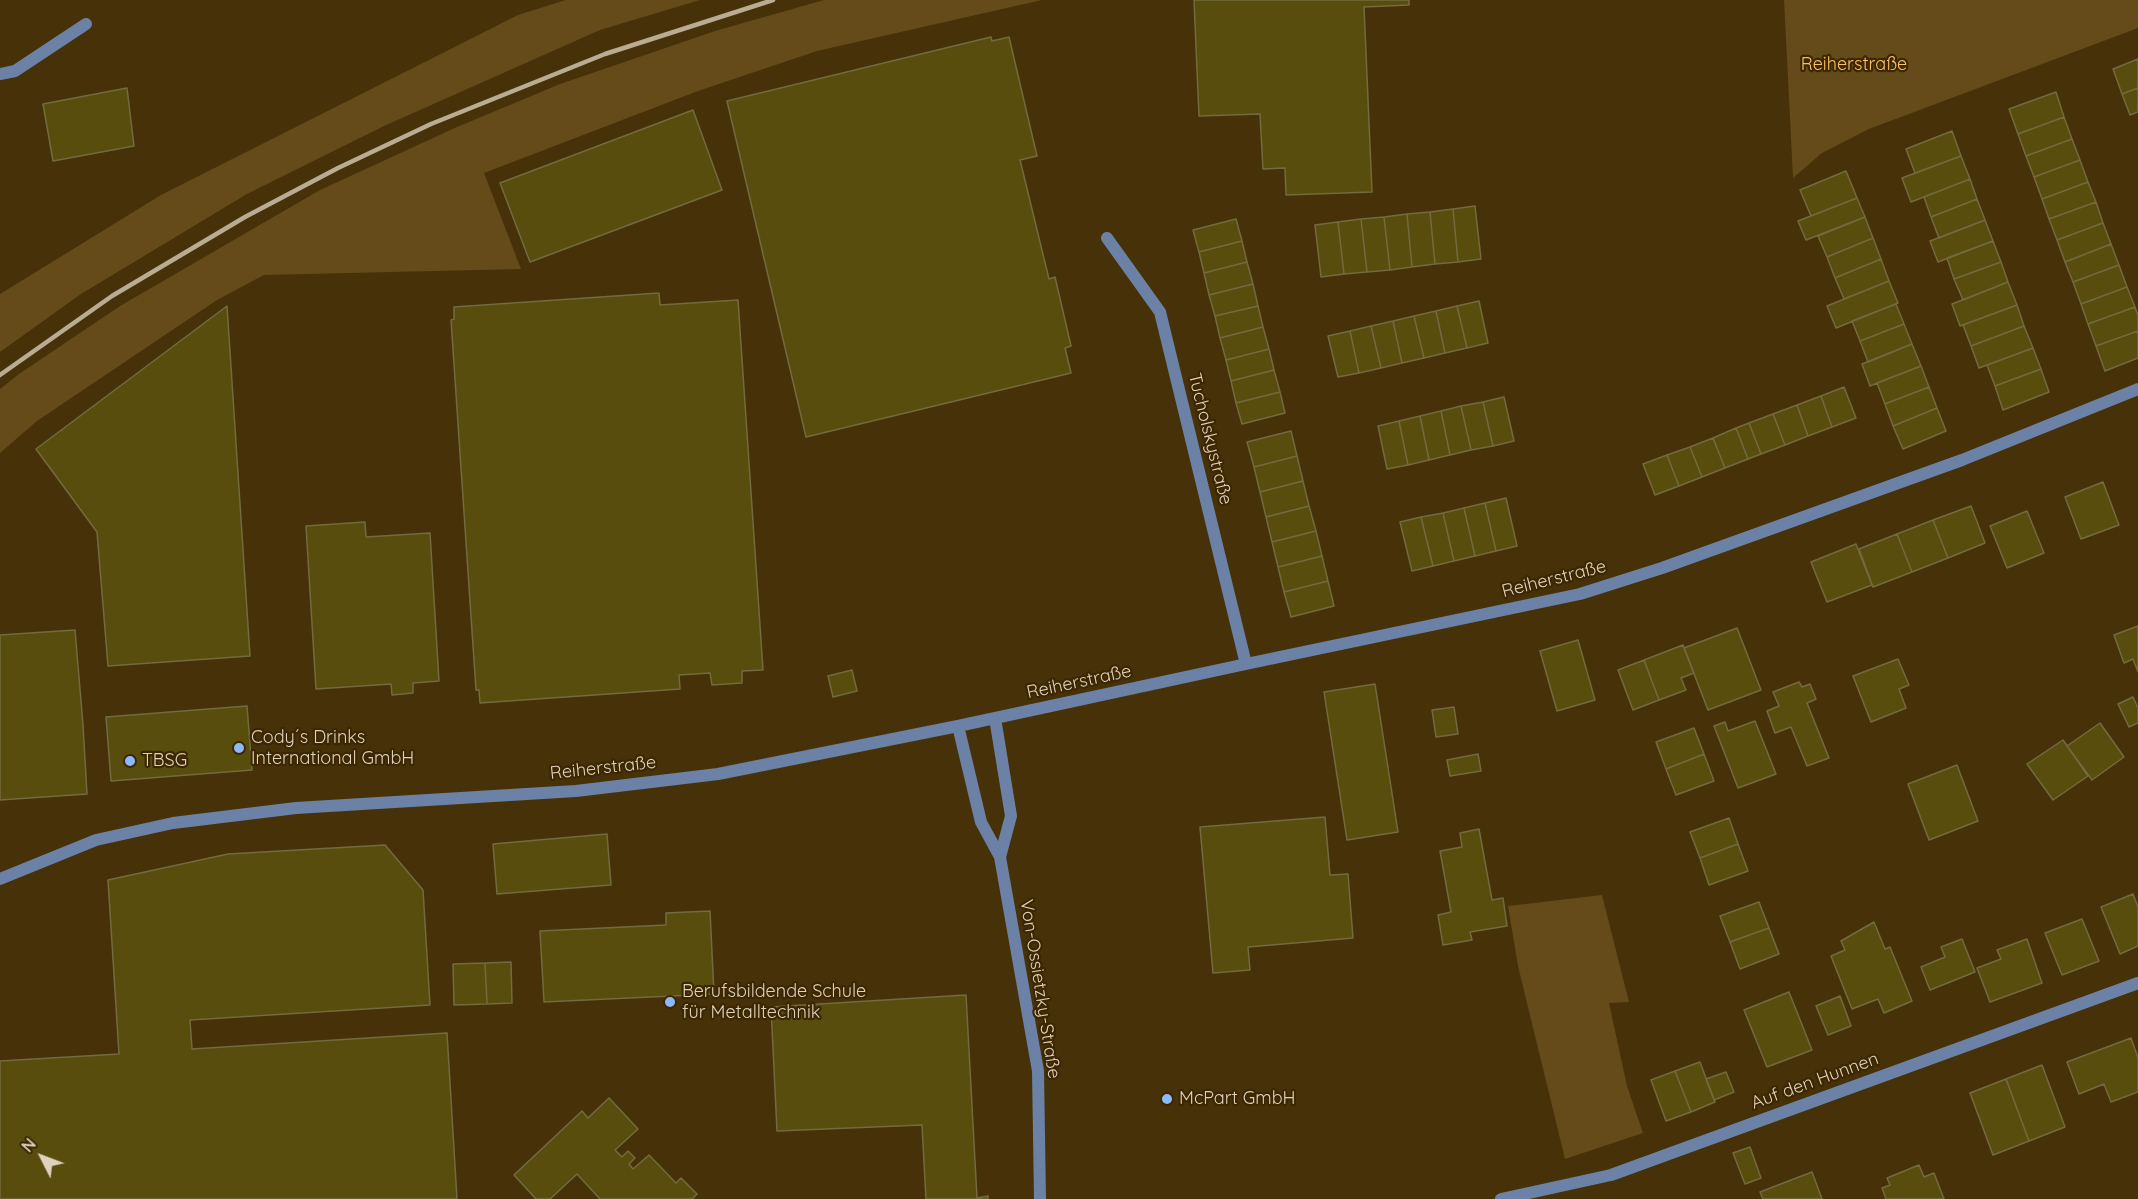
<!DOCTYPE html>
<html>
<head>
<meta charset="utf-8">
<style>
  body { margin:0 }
  #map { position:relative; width:2138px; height:1199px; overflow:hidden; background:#473109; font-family:Quicksand,sans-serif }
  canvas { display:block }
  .north { position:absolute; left:12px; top:1127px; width:60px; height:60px; -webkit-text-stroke:4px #3c2700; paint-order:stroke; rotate:312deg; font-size:16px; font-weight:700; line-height:24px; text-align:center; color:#ded1bd }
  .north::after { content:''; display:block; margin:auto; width:21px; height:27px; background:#ded1bd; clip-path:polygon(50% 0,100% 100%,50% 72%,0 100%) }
</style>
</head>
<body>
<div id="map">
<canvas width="2138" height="1199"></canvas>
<div class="north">N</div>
</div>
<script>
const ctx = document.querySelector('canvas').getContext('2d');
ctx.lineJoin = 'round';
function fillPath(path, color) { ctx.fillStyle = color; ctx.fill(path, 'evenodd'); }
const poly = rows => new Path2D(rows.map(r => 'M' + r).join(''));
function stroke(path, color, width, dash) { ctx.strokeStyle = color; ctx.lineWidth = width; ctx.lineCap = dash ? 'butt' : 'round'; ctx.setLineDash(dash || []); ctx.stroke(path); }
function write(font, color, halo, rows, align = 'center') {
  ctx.font = font + ' Quicksand,sans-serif'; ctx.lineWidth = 4.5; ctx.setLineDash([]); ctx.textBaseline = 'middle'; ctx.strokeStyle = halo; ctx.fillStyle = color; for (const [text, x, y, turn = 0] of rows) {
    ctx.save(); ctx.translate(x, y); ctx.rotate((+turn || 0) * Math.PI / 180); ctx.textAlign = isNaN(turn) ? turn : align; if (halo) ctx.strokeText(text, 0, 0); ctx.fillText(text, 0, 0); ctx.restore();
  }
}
fillPath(poly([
  [566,0,700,0,600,30,384,126,247,194,81,294,0,352,0,294,161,195,518,15],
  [824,0,1042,0,817,51,698,91,484,173,521,269,264,275,217,300,37,421,0,453,0,389,19,374,120,306,320,190,457,127,560,84,715,31],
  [1784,0,2138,0,2138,28,1869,129,1822,153,1793,178],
  [1602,895,1629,1002,1609,1003,1627,1086,1643,1133,1565,1159,1518,966,1508,906]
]), '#654a1a');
const building = poly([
  [1194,0,1409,0,1409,5,1364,7,1372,192,1286,195,1285,168,1263,169,1260,114,1199,116,1194,0],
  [991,37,992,41,1009,37,1037,156,1020,160,1049,279,1055,277,1071,346,1065,348,1071,373,806,437,727,101,991,37],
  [2138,59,2138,88,2122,94,2113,69,2138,59],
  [127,88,134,146,53,161,43,104,127,88],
  [2138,88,2138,112,2130,115,2122,94,2138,88],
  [2056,92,2064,117,2018,134,2009,109,2056,92],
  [693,110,722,190,530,262,500,183,693,110],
  [2064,117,2072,139,2026,156,2018,134,2064,117],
  [1952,131,1961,156,1915,173,1906,149,1952,131],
  [2072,139,2080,160,2034,177,2026,156,2072,139],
  [1961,156,1970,179,1911,202,1902,178,1961,156],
  [2080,160,2088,182,2042,199,2034,177,2080,160],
  [1846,171,1857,198,1811,216,1800,190,1846,171],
  [1970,179,1977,199,1931,217,1924,197,1970,179],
  [2088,182,2096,202,2049,219,2042,199,2088,182],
  [1857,198,1865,217,1806,240,1798,221,1857,198],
  [1977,199,1985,220,1939,238,1931,217,1977,199],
  [2096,202,2103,223,2057,240,2049,219,2096,202],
  [1475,206,1481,259,1458,262,1453,209,1475,206],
  [1453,209,1458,262,1435,264,1430,212,1453,209],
  [1430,212,1435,264,1412,267,1407,214,1430,212],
  [1407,214,1412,267,1390,270,1384,217,1407,214],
  [1384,217,1390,270,1367,272,1361,219,1384,217],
  [1865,217,1873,238,1827,257,1818,236,1865,217],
  [1236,219,1242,241,1199,252,1193,230,1236,219],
  [1361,219,1367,272,1344,274,1338,222,1361,219],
  [1985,220,1993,241,1938,262,1930,241,1985,220],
  [1338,222,1344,274,1321,277,1315,225,1338,222],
  [2103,223,2111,244,2065,262,2057,240,2103,223],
  [1873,238,1881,259,1835,278,1827,257,1873,238],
  [1242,241,1247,262,1204,273,1199,252,1242,241],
  [1993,241,2001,262,1954,279,1947,258,1993,241],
  [2111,244,2119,265,2073,282,2065,262,2111,244],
  [1881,259,1889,281,1844,299,1835,278,1881,259],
  [1247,262,1253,284,1209,295,1204,273,1247,262],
  [2001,262,2008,282,1963,300,1954,279,2001,262],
  [2119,265,2127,287,2081,304,2073,282,2119,265],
  [1889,281,1898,303,1836,328,1827,306,1889,281],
  [2008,282,2017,305,1960,326,1952,304,2008,282],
  [1253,284,1258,306,1215,316,1209,295,1253,284],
  [2127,287,2135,307,2088,324,2081,304,2127,287],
  [659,293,660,305,738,300,763,670,742,671,742,683,712,685,710,673,679,675,680,689,480,703,479,690,476,690,451,320,454,319,454,307,659,293],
  [1479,301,1488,343,1467,348,1457,306,1479,301],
  [1896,304,1904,324,1860,341,1852,321,1896,304],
  [2017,305,2024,326,1971,346,1963,325,2017,305],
  [227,306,250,656,108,666,97,532,36,449,227,306],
  [1258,306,1263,327,1220,338,1215,316,1258,306],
  [1457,306,1467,348,1445,353,1436,311,1457,306],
  [2135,307,2138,316,2138,331,2096,346,2088,324,2135,307],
  [1436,311,1445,353,1424,358,1414,316,1436,311],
  [1414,316,1424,358,1402,363,1393,321,1414,316],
  [1393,321,1402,363,1381,368,1371,326,1393,321],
  [1904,324,1912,344,1868,362,1860,341,1904,324],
  [1371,326,1381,368,1359,373,1350,331,1371,326],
  [2024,326,2033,348,1979,368,1971,346,2024,326],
  [1263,327,1269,349,1226,360,1220,338,1263,327],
  [1350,331,1359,373,1338,377,1328,336,1350,331],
  [2138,331,2138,358,2105,371,2096,346,2138,331],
  [1912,344,1921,366,1870,386,1862,364,1912,344],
  [2033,348,2041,369,1995,386,1987,365,2033,348],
  [1269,349,1274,370,1231,381,1226,360,1269,349],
  [1921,366,1929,387,1885,404,1877,383,1921,366],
  [2041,369,2049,392,2003,410,1995,386,2041,369],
  [1274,370,1280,392,1236,403,1231,381,1274,370],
  [1844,387,1856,418,1832,427,1821,396,1844,387],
  [1929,387,1937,408,1893,426,1885,404,1929,387],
  [1280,392,1285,413,1242,424,1236,403,1280,392],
  [1821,396,1832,427,1808,436,1797,405,1821,396],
  [1504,397,1514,441,1493,446,1483,402,1504,397],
  [1483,402,1493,446,1471,450,1461,406,1483,402],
  [1797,405,1808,436,1785,445,1773,414,1797,405],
  [1461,406,1471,450,1450,455,1441,411,1461,406],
  [1937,408,1946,431,1903,449,1893,426,1937,408],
  [1441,411,1450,455,1429,460,1420,416,1441,411],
  [1773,414,1785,445,1761,454,1749,423,1773,414],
  [1420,416,1429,460,1408,465,1399,421,1420,416],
  [1399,421,1408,465,1387,469,1378,426,1399,421],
  [1749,423,1761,454,1748,459,1736,428,1749,423],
  [1736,428,1748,459,1725,468,1713,438,1736,428],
  [1291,431,1297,456,1254,467,1247,442,1291,431],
  [1713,438,1725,468,1702,477,1690,447,1713,438],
  [1690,447,1702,477,1679,486,1667,455,1690,447],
  [1667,455,1679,486,1655,495,1643,464,1667,455],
  [1297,456,1303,481,1260,492,1254,467,1297,456],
  [1303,481,1309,506,1266,517,1260,492,1303,481],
  [2103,482,2119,525,2081,539,2065,497,2103,482],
  [1506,498,1517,546,1496,551,1485,503,1506,498],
  [1485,503,1496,551,1475,556,1464,508,1485,503],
  [1309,506,1316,531,1272,542,1266,517,1309,506],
  [1971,506,1985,543,1948,558,1933,520,1971,506],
  [1464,508,1475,556,1454,561,1443,513,1464,508],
  [2027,511,2044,553,2007,568,1990,526,2027,511],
  [1443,513,1454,561,1433,566,1421,517,1443,513],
  [1421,517,1433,566,1412,571,1400,522,1421,517],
  [1933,520,1948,558,1912,572,1897,534,1933,520],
  [365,522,366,537,430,533,439,681,413,683,413,693,392,695,391,684,316,689,306,526,365,522],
  [1316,531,1322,556,1278,567,1272,542,1316,531],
  [1897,534,1912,572,1873,587,1859,549,1897,534],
  [1856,544,1872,585,1827,602,1811,562,1856,544],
  [1322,556,1328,581,1284,592,1278,567,1322,556],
  [1328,581,1334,606,1291,617,1284,592,1328,581],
  [2138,626,2138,672,2133,659,2124,663,2114,635,2138,626],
  [1737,628,1761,690,1708,710,1684,648,1737,628],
  [75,630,83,725,87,794,0,800,0,635,75,630],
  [1578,640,1595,700,1557,711,1540,651,1578,640],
  [1683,645,1694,673,1681,678,1686,690,1659,700,1644,660,1683,645],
  [1898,659,1909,685,1899,689,1906,708,1871,722,1853,676,1898,659],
  [1644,660,1659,700,1633,710,1618,670,1644,660],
  [852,670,857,691,833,697,828,676,852,670],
  [1799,682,1802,687,1810,684,1816,699,1807,703,1829,758,1807,766,1791,727,1775,733,1767,711,1779,706,1773,692,1799,682],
  [1375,684,1398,832,1347,840,1324,692,1375,684],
  [2133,697,2138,708,2138,723,2129,727,2118,704,2133,697],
  [247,706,252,770,111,781,106,717,247,706],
  [1454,707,1458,734,1436,737,1432,710,1454,707],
  [1755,721,1776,774,1738,788,1714,726,1725,722,1728,731,1755,721],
  [2100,723,2124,757,2092,780,2067,746,2100,723],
  [1694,728,1704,754,1666,769,1656,742,1694,728],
  [2063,740,2088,776,2053,800,2027,764,2063,740],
  [1478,754,1481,771,1450,776,1447,760,1478,754],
  [1704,754,1714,781,1676,795,1666,769,1704,754],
  [1957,765,1978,821,1929,840,1908,784,1957,765],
  [1325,817,1330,875,1348,874,1353,938,1248,947,1250,970,1213,973,1200,827,1325,817],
  [1729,818,1738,844,1700,858,1690,832,1729,818],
  [1479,829,1492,900,1503,898,1507,926,1470,932,1472,940,1443,945,1438,915,1451,912,1440,851,1462,847,1460,833,1479,829],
  [607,834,611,885,497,894,493,844,607,834],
  [1738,844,1748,871,1709,885,1700,858,1738,844],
  [385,845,423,890,430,1005,190,1020,192,1049,447,1033,457,1199,0,1199,0,1061,119,1054,108,880,228,854,385,845],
  [2133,894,2138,907,2138,946,2120,954,2101,907,2133,894],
  [1759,902,1769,928,1730,942,1720,916,1759,902],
  [710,911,714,994,544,1002,540,931,666,925,666,913,710,911],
  [2082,919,2099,961,2062,975,2045,933,2082,919],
  [1874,922,1885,949,1890,947,1912,1001,1884,1013,1878,999,1852,1009,1831,956,1845,950,1841,941,1874,922],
  [1769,928,1779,954,1740,969,1730,942,1769,928],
  [1962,939,1975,972,1930,990,1921,967,1945,957,1941,947,1962,939],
  [2027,939,2042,983,1990,1002,1977,968,2001,959,1997,950,2027,939],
  [511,962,512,1003,487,1004,485,963,511,962],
  [485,963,487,1004,454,1005,453,964,485,963],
  [1789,992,1812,1050,1767,1067,1744,1010,1789,992],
  [966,995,977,1198,988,1196,988,1199,926,1199,922,1125,777,1131,771,1007,966,995],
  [1840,996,1851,1026,1828,1035,1816,1006,1840,996],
  [2131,1038,2138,1058,2138,1092,2111,1102,2104,1084,2079,1094,2067,1062,2131,1038],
  [1700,1062,1715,1102,1691,1112,1675,1071,1700,1062],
  [2042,1065,2065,1127,2029,1141,2006,1079,2042,1065],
  [1675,1071,1691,1112,1666,1121,1651,1080,1675,1071],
  [1726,1072,1734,1092,1714,1100,1706,1079,1726,1072],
  [2006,1079,2029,1141,1993,1155,1970,1093,2006,1079],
  [609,1098,638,1129,615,1150,622,1157,628,1151,635,1158,629,1164,633,1169,649,1155,676,1183,681,1178,697,1194,692,1199,600,1199,577,1174,550,1199,536,1199,514,1175,582,1111,588,1118,609,1098],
  [1750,1147,1761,1178,1745,1184,1733,1153,1750,1147],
  [1919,1165,1924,1177,1934,1173,1944,1199,1886,1199,1882,1188,1890,1185,1887,1178,1919,1165],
  [1812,1172,1822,1199,1763,1199,1760,1192,1812,1172]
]);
fillPath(building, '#584d0d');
stroke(building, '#736b40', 1.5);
stroke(poly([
  [0,74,15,71,86,24],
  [1107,238,1160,312,1246,664],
  [995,718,1011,816,1000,857],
  [958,726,981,822,1000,857,1038,1071,1040,1199],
  [0,879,96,840,173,823,296,808,576,791,718,774,958,726,1246,664,1580,594,1662,568,1962,460,2138,389],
  [1501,1199,1611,1175,2138,983]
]), '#6b82a6', 12);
stroke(poly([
  [0,375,112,296,245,217,338,168,431,124,605,54,773,0]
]), '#baab93', 4.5);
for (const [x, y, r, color] of [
  [239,748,6,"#8db9fc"],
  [130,761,6,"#8db9fc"],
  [670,1002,6,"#8db9fc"],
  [1167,1099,6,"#8db9fc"]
]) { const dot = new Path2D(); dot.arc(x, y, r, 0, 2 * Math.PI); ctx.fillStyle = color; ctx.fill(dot); stroke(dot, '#3c2700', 2); }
write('18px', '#f9c15f', '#3c2700', [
  ["Reiherstraße",1854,65]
]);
write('18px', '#ded1bd', '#3c2700', [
  ["Tucholskystraße",1210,439,76],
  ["Reiherstraße",1554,579,-14],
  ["Reiherstraße",1079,682,-12],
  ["Reiherstraße",603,768,-6],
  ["Von-Ossietzky-Straße",1040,989,81],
  ["Auf den Hunnen",1815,1081,-20]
]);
write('18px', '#ded1bd', '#3c2700', [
  ["Cody´s Drinks",251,738],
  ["International GmbH",251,759],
  ["TBSG",142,761],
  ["Berufsbildende Schule",682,992],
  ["für Metalltechnik",682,1013],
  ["McPart GmbH",1179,1099]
], 'left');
</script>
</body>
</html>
